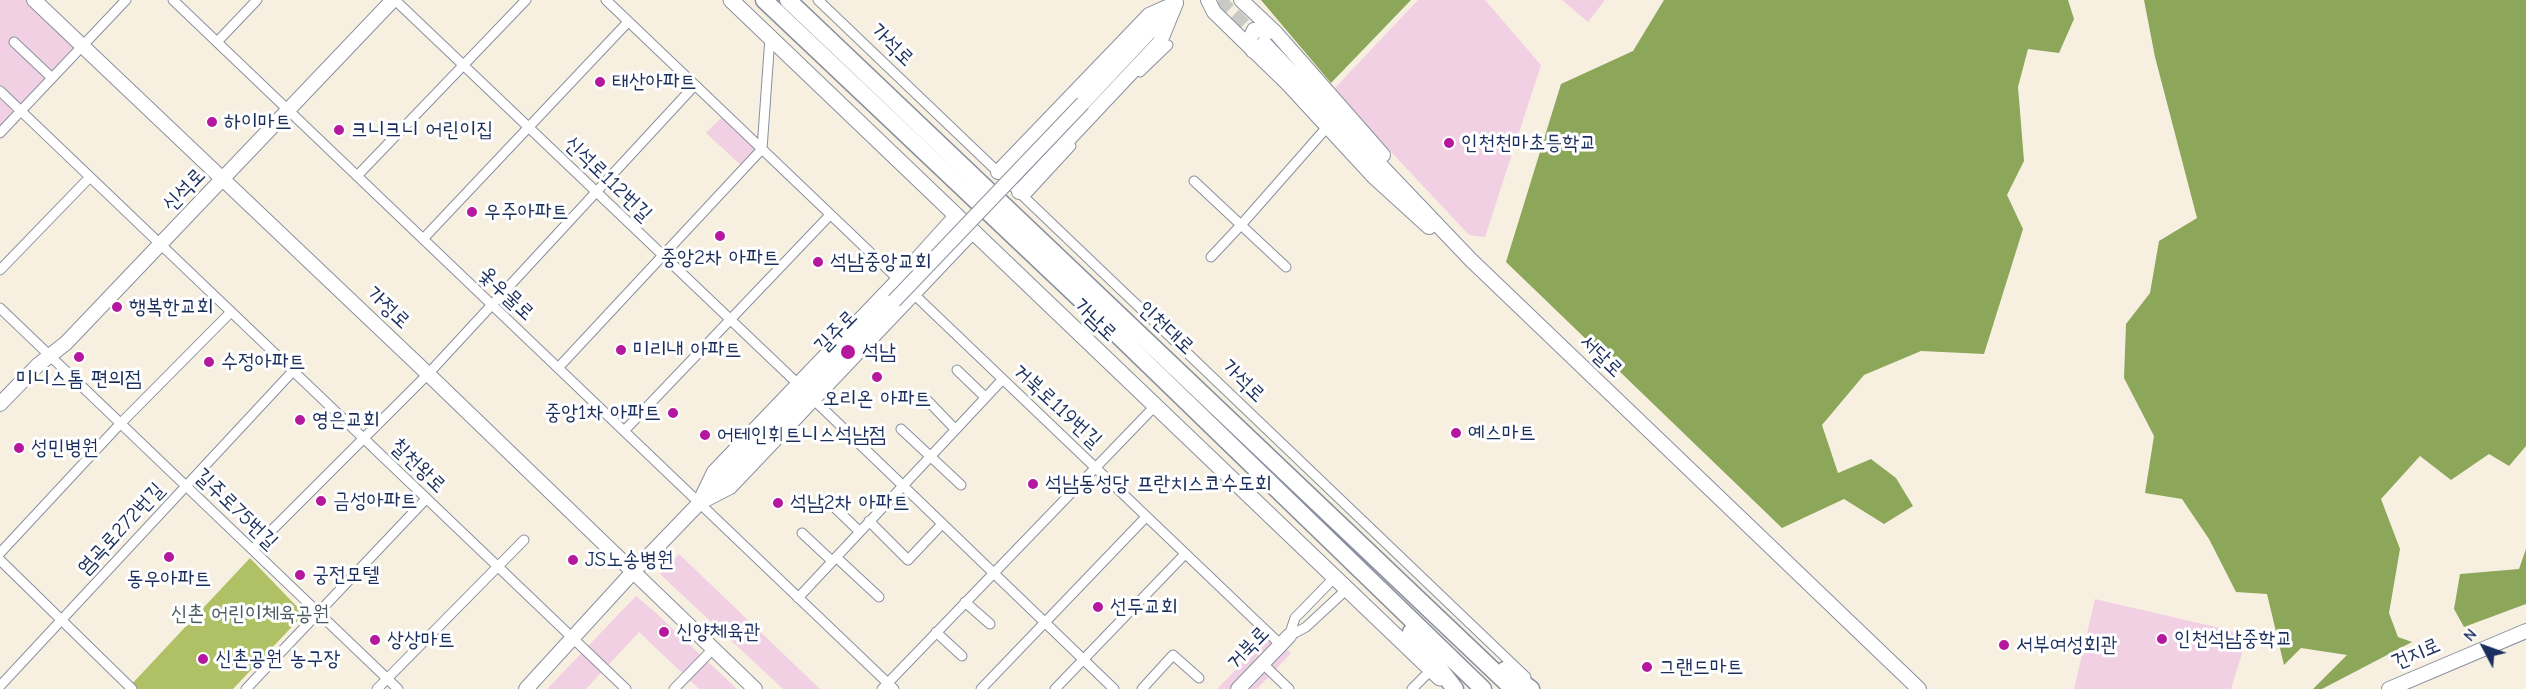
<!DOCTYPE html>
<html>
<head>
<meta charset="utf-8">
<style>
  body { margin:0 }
  #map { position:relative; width:2526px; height:689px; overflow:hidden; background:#f7f0e0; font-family:"Comic Neue",sans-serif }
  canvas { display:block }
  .north { position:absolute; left:2454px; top:617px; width:60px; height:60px; -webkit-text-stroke:4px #fff; paint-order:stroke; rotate:311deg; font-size:16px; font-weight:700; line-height:24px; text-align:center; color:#1b2f5e }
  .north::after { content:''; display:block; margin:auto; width:21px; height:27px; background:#1b2f5e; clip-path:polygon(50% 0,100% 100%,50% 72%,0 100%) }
</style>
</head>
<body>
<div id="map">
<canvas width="2526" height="689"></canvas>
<div class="north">N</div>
</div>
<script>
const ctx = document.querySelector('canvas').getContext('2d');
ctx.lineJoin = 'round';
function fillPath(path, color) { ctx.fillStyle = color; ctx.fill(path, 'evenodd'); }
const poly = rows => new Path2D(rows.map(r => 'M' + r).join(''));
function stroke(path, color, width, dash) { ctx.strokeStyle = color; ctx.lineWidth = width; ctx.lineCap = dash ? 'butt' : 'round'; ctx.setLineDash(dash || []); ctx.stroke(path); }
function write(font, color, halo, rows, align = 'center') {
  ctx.font = font + ' "Comic Neue","Poor Story",sans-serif'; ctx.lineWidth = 6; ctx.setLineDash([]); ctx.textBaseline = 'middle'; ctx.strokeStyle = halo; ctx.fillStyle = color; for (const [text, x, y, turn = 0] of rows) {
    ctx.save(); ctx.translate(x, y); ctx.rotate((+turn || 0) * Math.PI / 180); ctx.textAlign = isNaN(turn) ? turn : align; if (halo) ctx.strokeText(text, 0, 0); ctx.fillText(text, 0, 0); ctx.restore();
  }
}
fillPath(poly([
  [0,0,29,0,78,47,0,129],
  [1418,0,1485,0,1541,65,1485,237,1469,235,1333,90],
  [1562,0,1605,0,1588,22],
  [725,114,762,149,744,168,706,133],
  [679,554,820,689,783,689,660,574],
  [636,596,656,613,737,689,699,689,639,632,586,689,547,689],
  [2095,599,2233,631,2244,647,2231,689,2074,689],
  [1270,635,1291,653,1257,689,1217,689]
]), '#f1d0e3');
fillPath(poly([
  [250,558,304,614,233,689,132,689,129,687]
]), '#b0c064');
fillPath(poly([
  [1261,0,1411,0,1331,83],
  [1664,0,2068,0,2074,19,2059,53,2028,49,2018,87,2024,161,2007,195,2023,229,1984,354,1921,351,1864,375,1822,425,1838,473,1871,459,1896,478,1913,506,1884,524,1844,499,1782,528,1506,262,1561,84,1633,51],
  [2144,0,2526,0,2526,446,2509,466,2489,454,2451,480,2420,456,2381,499,2400,549,2389,613,2398,637,2412,642,2322,689,2313,689,2347,655,2301,648,2284,665,2267,594,2236,592,2209,539,2182,499,2145,493,2154,436,2124,378,2126,324,2150,293,2159,241,2197,218,2155,57],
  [2526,549,2526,604,2464,627,2454,609,2460,574,2519,569]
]), '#8ca65a');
stroke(poly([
  [1219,0,1260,40]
]), '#cbc9c6', 14, [14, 7]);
const street = poly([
  [173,0,894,689],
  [395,0,797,383],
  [606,0,1280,644],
  [818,0,1526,677],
  [14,42,52,78],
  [217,42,257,0],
  [1140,72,1168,45],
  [0,91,626,689],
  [0,133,126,0],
  [357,176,526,0],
  [1194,181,1241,225,1328,126],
  [1024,197,1071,146],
  [423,239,628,22],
  [1211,257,1241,225,1286,267],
  [0,270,90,177],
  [0,308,398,689],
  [558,368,762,149,770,37],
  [957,370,985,397],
  [814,400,1114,689],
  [928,401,955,429],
  [901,429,961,485],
  [624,431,830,215],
  [830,503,859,531],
  [869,521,908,560,942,524],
  [802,533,832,561],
  [253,549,428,374,695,85],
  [0,553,120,424,231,312],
  [836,557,879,597],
  [0,560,132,689],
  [798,598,1002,380],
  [965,602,990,624],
  [936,632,962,656],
  [1289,636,1295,618,1335,577],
  [1289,636,1306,627,1347,589],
  [1262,663,1289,689],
  [0,686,293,371],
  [246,689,426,499],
  [377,689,524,540],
  [674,689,713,649],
  [882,689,1155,406],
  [981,689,1146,517],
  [1055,689,1185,554],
  [1142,689,1173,655,1199,678],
  [1412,689,1431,670]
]);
const secondary = poly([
  [34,0,428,374,755,689],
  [1208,0,1214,12,1288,84,1374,177,1429,227],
  [1241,0,1275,32,1383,155],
  [1264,43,1471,260,1919,689],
  [1253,51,1250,39,1254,30,1275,32],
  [1083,103,1170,10],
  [998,172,1149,15,1176,3],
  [1019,192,1160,42,1176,3],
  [956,216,898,280,714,472,699,503,730,487,973,231],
  [0,404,38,365,66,343,393,0],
  [526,689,632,573,894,301],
  [1238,689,1289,636],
  [2389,689,2526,631]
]);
const primary = poly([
  [731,0,1440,678]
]);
const highway = poly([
  [764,0,1100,318,1483,689],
  [788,0,1513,689],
  [1411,632,1455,689],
  [1505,670,1531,689]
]);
stroke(street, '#89909f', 11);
stroke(secondary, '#89909f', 16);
stroke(primary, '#89909f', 17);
stroke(highway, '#89909f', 19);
stroke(street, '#fff', 9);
stroke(secondary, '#fff', 14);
stroke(primary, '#fff', 15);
stroke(highway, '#fff', 16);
const secondaryBridge = poly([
  [894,301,1083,103]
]);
stroke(secondaryBridge, '#89909f', 16, []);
stroke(secondaryBridge, '#fff', 14);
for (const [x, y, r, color] of [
  [600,82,6,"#b5179e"],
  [212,122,6,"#b5179e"],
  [339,130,6,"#b5179e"],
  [1449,143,6,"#b5179e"],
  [472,212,6,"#b5179e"],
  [720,236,6,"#b5179e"],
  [818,262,6,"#b5179e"],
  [117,307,6,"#b5179e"],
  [621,350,6,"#b5179e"],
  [848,352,8,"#b5179e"],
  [79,357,6,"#b5179e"],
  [209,362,6,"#b5179e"],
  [877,377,6,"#b5179e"],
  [673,413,6,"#b5179e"],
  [300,420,6,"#b5179e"],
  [1456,433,6,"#b5179e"],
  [705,435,6,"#b5179e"],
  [19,448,6,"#b5179e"],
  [1033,484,6,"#b5179e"],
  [321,501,6,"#b5179e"],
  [778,503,6,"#b5179e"],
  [169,557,6,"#b5179e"],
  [573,560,6,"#b5179e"],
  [300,575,6,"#b5179e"],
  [1098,607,6,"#b5179e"],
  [664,632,6,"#b5179e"],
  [2162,639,6,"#b5179e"],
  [375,640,6,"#b5179e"],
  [2004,645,6,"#b5179e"],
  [203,659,6,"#b5179e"],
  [1647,667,6,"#b5179e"]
]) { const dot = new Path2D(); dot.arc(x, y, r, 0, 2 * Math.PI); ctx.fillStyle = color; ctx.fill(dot); stroke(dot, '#fff', 2); }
write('21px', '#1b2f5e', '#fff', [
  ["가석로",892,45,44],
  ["신석로112번길",608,179,44],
  ["신석로",184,190,-46],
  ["옻우물로",506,294,43],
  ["가정로",388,308,43],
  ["가남로",1095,320,44],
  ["인천대로",1166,328,43],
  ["길주로",836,332,-46],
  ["서달로",1601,356,44],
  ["가석로",1243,381,44],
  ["거북로119번길",1057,406,43],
  ["칠천왕로",418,466,44],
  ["길주로75번길",236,509,44],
  ["염곡로272번길",121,529,-47],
  ["거북로",1248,648,-46],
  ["건지로",2416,654,-23]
]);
write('21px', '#1b2f5e', '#fff', [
  ["태산아파트",612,82],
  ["하이마트",224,122],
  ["크니크니 어린이집",351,130],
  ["인천천마초등학교",1461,143],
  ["우주아파트",484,212],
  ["중앙2차 아파트",720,258,"center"],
  ["석남중앙교회",830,262],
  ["행복한교회",129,307],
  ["미리내 아파트",633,350],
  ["석남",862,352],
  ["수정아파트",221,362],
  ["미니스톰 편의점",79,379,"center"],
  ["오리온 아파트",877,399,"center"],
  ["중앙1차 아파트",661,413,"right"],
  ["영은교회",312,420],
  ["예스마트",1468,433],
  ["어테인휘트니스석남점",717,435],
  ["성민병원",31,448],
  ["석남동성당 프란치스코수도회",1045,484],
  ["금성아파트",333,501],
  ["석남2차 아파트",790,503],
  ["JS노송병원",585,560],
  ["궁전모텔",312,575],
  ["동우아파트",169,579,"center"],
  ["선두교회",1110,607],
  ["신양체육관",676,632],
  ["인천석남중학교",2174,639],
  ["상상마트",387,640],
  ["서부여성회관",2016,645],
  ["신촌공원 농구장",215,659],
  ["그랜드마트",1659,667]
], 'left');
write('21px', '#485a60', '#fff', [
  ["신촌 어린이체육공원",250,614]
]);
</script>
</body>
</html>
